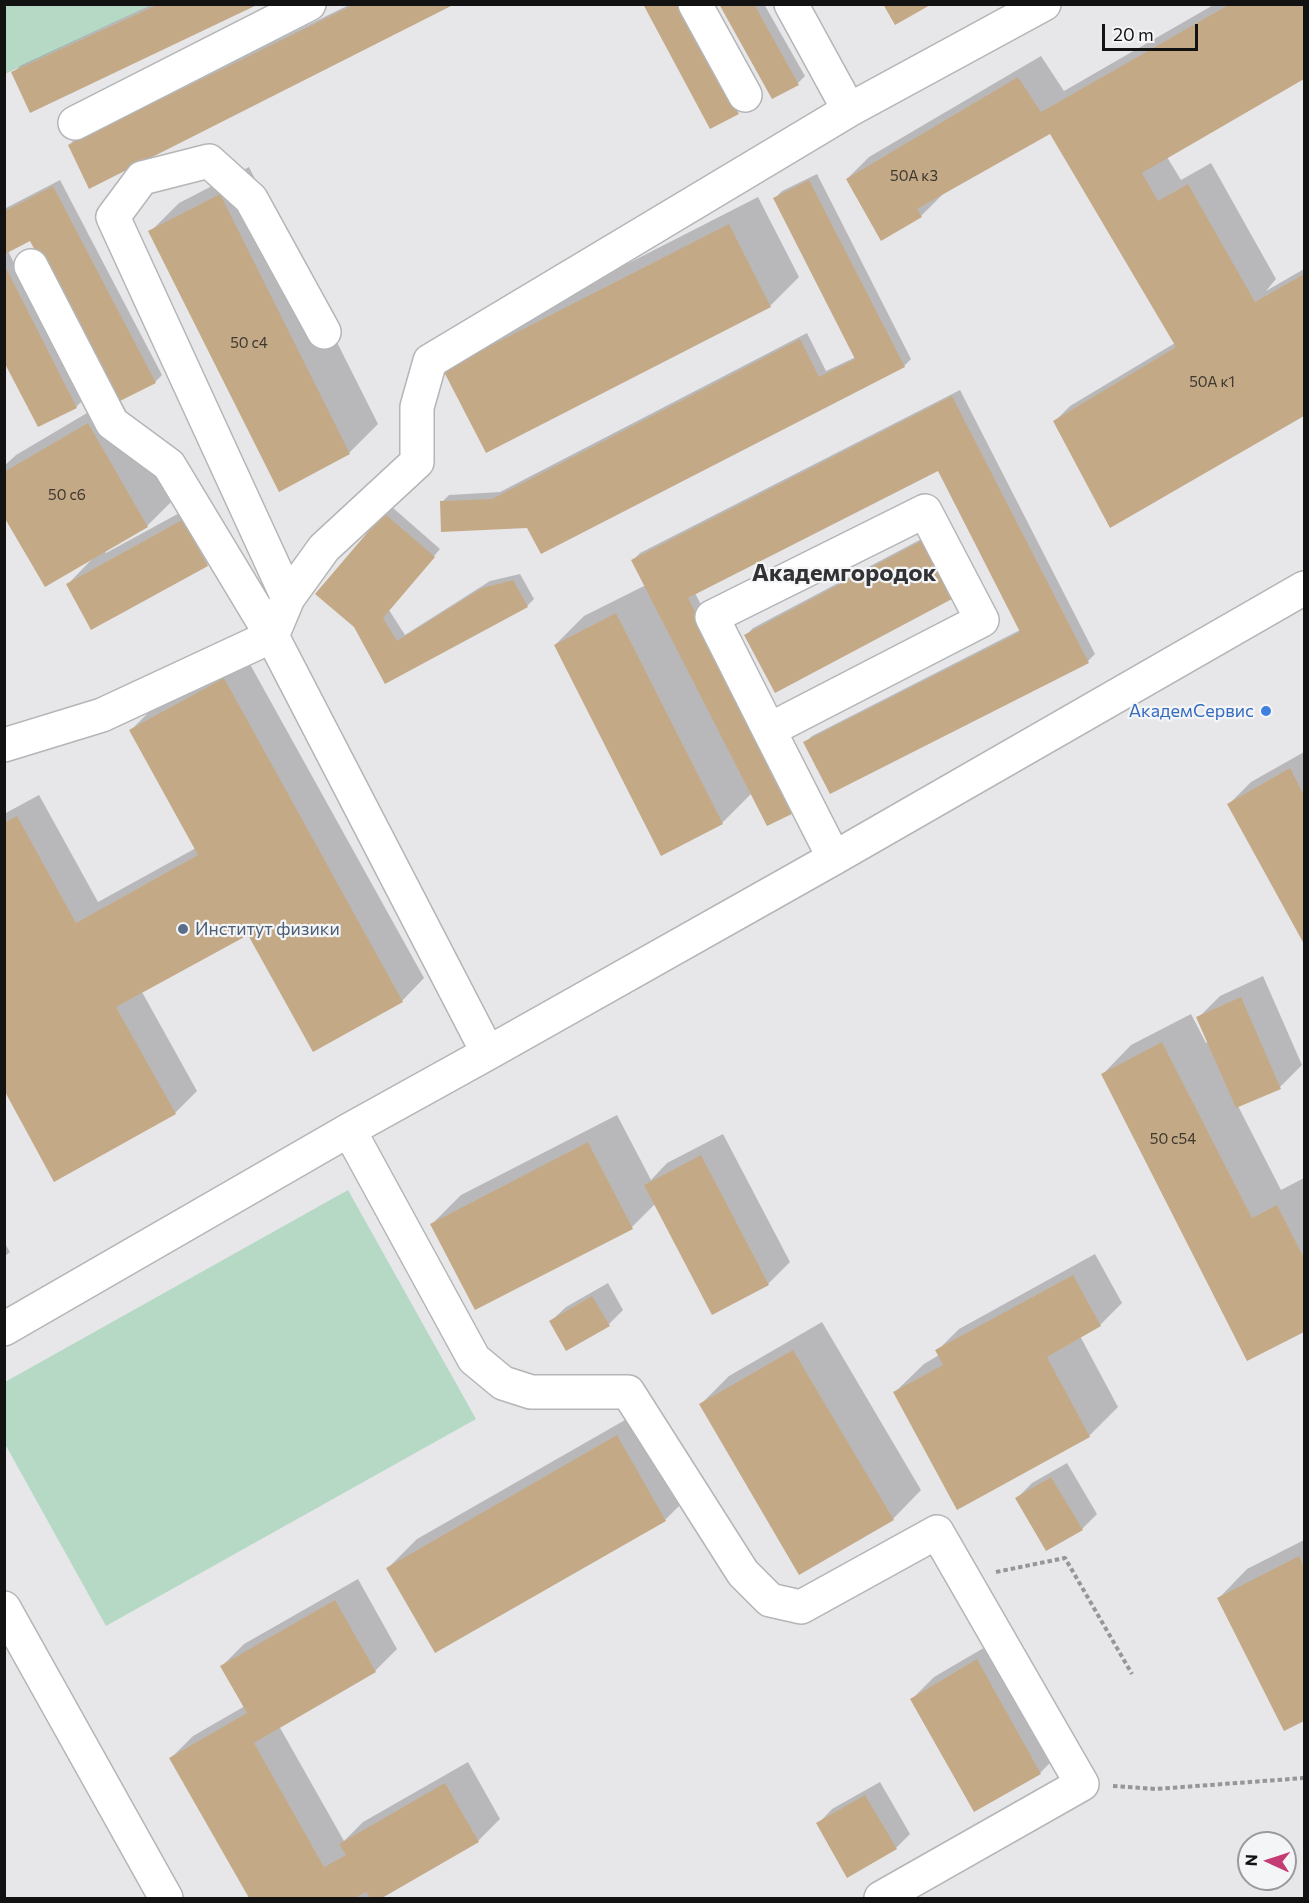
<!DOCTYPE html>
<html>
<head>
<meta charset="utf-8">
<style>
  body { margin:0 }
  #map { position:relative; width:1309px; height:1903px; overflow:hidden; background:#e7e7ea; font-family:Commissioner,sans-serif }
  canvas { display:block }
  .frame { position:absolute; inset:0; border:6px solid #121213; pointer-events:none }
  .north { position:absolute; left:1237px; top:1831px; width:60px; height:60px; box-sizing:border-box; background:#f4f5f7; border:2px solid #9a9a9c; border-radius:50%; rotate:273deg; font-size:16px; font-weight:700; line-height:24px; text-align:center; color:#121213 }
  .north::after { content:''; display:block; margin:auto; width:21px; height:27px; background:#c53b74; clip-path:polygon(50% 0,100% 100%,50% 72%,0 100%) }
  .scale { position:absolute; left:1102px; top:24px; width:96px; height:27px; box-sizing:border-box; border:3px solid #121213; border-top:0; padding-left:8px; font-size:18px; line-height:21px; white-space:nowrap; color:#121213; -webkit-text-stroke:4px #f4f5f7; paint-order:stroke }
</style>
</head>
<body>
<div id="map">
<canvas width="1309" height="1903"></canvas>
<div class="frame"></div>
<div class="north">N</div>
<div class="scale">20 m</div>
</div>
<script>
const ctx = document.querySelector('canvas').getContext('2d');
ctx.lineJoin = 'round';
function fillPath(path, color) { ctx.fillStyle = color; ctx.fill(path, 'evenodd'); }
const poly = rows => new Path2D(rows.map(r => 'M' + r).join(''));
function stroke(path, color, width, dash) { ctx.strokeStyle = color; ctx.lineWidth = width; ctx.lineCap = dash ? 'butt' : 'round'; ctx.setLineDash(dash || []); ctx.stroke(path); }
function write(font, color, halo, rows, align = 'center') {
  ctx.font = font + ' Commissioner,sans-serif'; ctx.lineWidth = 4.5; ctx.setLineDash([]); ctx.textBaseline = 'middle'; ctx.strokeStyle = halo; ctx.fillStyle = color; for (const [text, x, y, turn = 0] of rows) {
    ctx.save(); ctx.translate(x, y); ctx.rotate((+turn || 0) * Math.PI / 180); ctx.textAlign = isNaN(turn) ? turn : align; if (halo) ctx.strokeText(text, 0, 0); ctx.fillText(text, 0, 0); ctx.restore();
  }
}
fillPath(poly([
  [5,4,151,4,151,5,5,74],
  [348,1190,476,1419,106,1626,5,1444,5,1382]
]), '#b6d9c5');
fillPath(poly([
  [153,4,256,4,13,73,20,66],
  [351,4,451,4,69,145,76,138],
  [720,4,764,4,805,76,798,83],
  [1215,4,1304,4,1304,78,1167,157,1181,180,1211,163,1276,279,1266,291,1304,269,1304,414,1111,526,1055,421,1070,406,1175,343,1051,132,943,194,921,216,847,179,869,157,1041,56,1064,91],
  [249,167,378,424,349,453,150,232,179,203],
  [817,174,911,359,904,366,528,527,442,502,449,495,500,492,807,333,826,371,856,357,775,198,782,191],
  [60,180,162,375,155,382,120,400,176,497,147,526,105,551,106,553,205,499,229,543,207,565,68,584,93,558,4,514,4,466,16,455,114,397,31,239,8,251,83,400,76,407,4,358,4,209],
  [758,197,799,277,770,306,445,371,474,342],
  [960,390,1095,654,1088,661,805,743,812,736,1020,630,939,469,695,593,802,803,752,793,722,823,661,854,555,645,584,616,646,585,633,560,640,553],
  [392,507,440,549,389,610,405,635,490,581,520,574,534,599,527,606,385,682,355,626,385,514],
  [929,535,958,591,951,598,746,635,753,628],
  [246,657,424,978,402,1001,249,932,142,992,197,1091,175,1113,4,1087,4,814,39,795,98,902,196,848,131,730,153,708],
  [1304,752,1304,941,1229,804,1251,782],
  [1263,976,1302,1065,1280,1087,1238,1106,1281,1190,1304,1178,1304,1330,1248,1359,1103,1074,1131,1045,1191,1014,1206,1043,1208,1042,1198,1018,1220,996],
  [617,1115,651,1180,667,1163,723,1134,790,1262,768,1284,655,1204,632,1227,432,1224,461,1195],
  [4,1242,10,1252,4,1257],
  [1095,1254,1122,1303,1100,1325,1080,1336,1118,1407,1089,1436,895,1392,924,1364,939,1355,937,1351,959,1329],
  [608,1283,623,1310,609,1324,551,1321,566,1307],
  [822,1322,921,1490,893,1519,701,1404,729,1376],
  [646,1408,694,1491,665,1520,388,1568,417,1539],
  [1067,1463,1097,1514,1082,1529,1017,1498,1032,1483],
  [1304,1540,1304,1719,1285,1729,1219,1598,1247,1569],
  [358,1579,397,1649,375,1671,279,1726,344,1841,363,1822,468,1762,500,1819,478,1841,379,1898,251,1898,171,1758,193,1736,245,1706,222,1666,244,1644],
  [999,1639,1062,1751,1040,1773,912,1699,934,1677],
  [880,1782,910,1834,896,1848,818,1824,832,1809]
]), '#0003');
fillPath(poly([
  [159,4,259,4,30,113,11,72],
  [355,4,455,4,89,189,68,145],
  [643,4,680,4,739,114,710,129],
  [719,4,754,4,799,85,772,99],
  [883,4,932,4,895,25],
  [1230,4,1304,4,1304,79,1142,173,1158,201,1188,184,1255,302,1304,274,1304,416,1110,528,1053,421,1176,347,1050,134,917,209,922,217,881,241,846,179,1018,77,1041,112],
  [809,180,905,367,541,554,527,528,441,532,440,501,492,499,800,339,819,377,855,359,773,198],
  [53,186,156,383,116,403,30,241,5,254,5,211],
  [220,194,350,454,279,492,148,231],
  [729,224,771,307,486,453,443,370],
  [4,264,77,408,38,427,4,362],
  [952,396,1089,663,830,794,803,742,1020,632,938,471,688,598,796,812,767,826,631,560],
  [88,423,148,527,45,587,4,517,4,472],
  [384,513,435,557,383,618,397,641,482,588,513,580,528,607,385,684,354,627,315,594],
  [182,520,208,566,91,630,66,584],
  [921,541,952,599,775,693,744,635],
  [616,613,723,824,661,856,554,645],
  [224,678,403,1002,313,1052,248,935,116,1007,176,1114,54,1182,4,1090,4,823,17,816,76,923,198,855,129,730],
  [1290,768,1304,795,1304,944,1227,804],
  [1241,997,1281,1089,1236,1108,1196,1017],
  [1162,1042,1252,1218,1277,1205,1304,1258,1304,1332,1247,1361,1101,1074],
  [588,1142,633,1229,475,1310,430,1224],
  [701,1155,769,1285,712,1315,644,1185],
  [1073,1275,1101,1326,1047,1357,1090,1437,957,1510,893,1392,943,1365,935,1350],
  [592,1296,610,1326,566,1351,549,1321],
  [793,1350,894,1520,799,1575,699,1404],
  [617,1435,666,1521,435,1653,386,1568],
  [1051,1477,1083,1530,1046,1551,1015,1498],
  [1299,1556,1304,1567,1304,1721,1284,1731,1217,1598],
  [335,1600,376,1672,254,1743,324,1867,346,1855,339,1844,445,1783,479,1842,382,1898,370,1898,366,1892,355,1898,249,1898,169,1758,247,1713,220,1666],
  [977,1659,1041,1774,974,1812,910,1699],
  [865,1795,897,1849,847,1878,816,1823]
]), '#c4a987');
const minor = poly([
  [695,4,745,95],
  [791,4,849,110],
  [75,123,309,4],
  [31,266,112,423,169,465,272,636,488,1053],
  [288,598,113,217,142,178,209,161,251,199,324,332],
  [769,730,982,620,925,511,712,617,769,730,834,858],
  [4,745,102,715,272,636,288,598,324,548,417,462,417,407,430,361,849,110,1044,4],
  [349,1130,474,1359,503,1383,531,1392,628,1392,743,1573,770,1600,801,1607,937,1532,1082,1784,881,1898],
  [4,1329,349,1130,488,1053,834,858,1304,588],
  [4,1608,166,1898]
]);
stroke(minor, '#b4b5b7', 36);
stroke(poly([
  [996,1572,1065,1558,1132,1674],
  [1113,1786,1156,1789,1304,1778]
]), '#969698', 4, [4.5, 3]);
stroke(minor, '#fff', 33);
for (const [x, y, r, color] of [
  [1266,711,6,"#3f7fe0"],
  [183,929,6,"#5c6f8a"]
]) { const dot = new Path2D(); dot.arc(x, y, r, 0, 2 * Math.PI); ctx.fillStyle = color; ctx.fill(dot); stroke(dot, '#f4f5f7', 2); }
write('15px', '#3e3830', null, [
  ["50А к3",914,176],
  ["50 с4",249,343],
  ["50А к1",1212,382],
  ["50 с6",67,495],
  ["50 с54",1173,1139]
]);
write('18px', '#366cbe', '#f4f5f7', [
  ["АкадемСервис",1254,711]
], 'right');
write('18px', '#4e5e75', '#f4f5f7', [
  ["Институт физики",195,929]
], 'left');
write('bold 24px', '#323234', '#f4f5f7', [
  ["Академгородок",844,573]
]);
</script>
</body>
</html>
